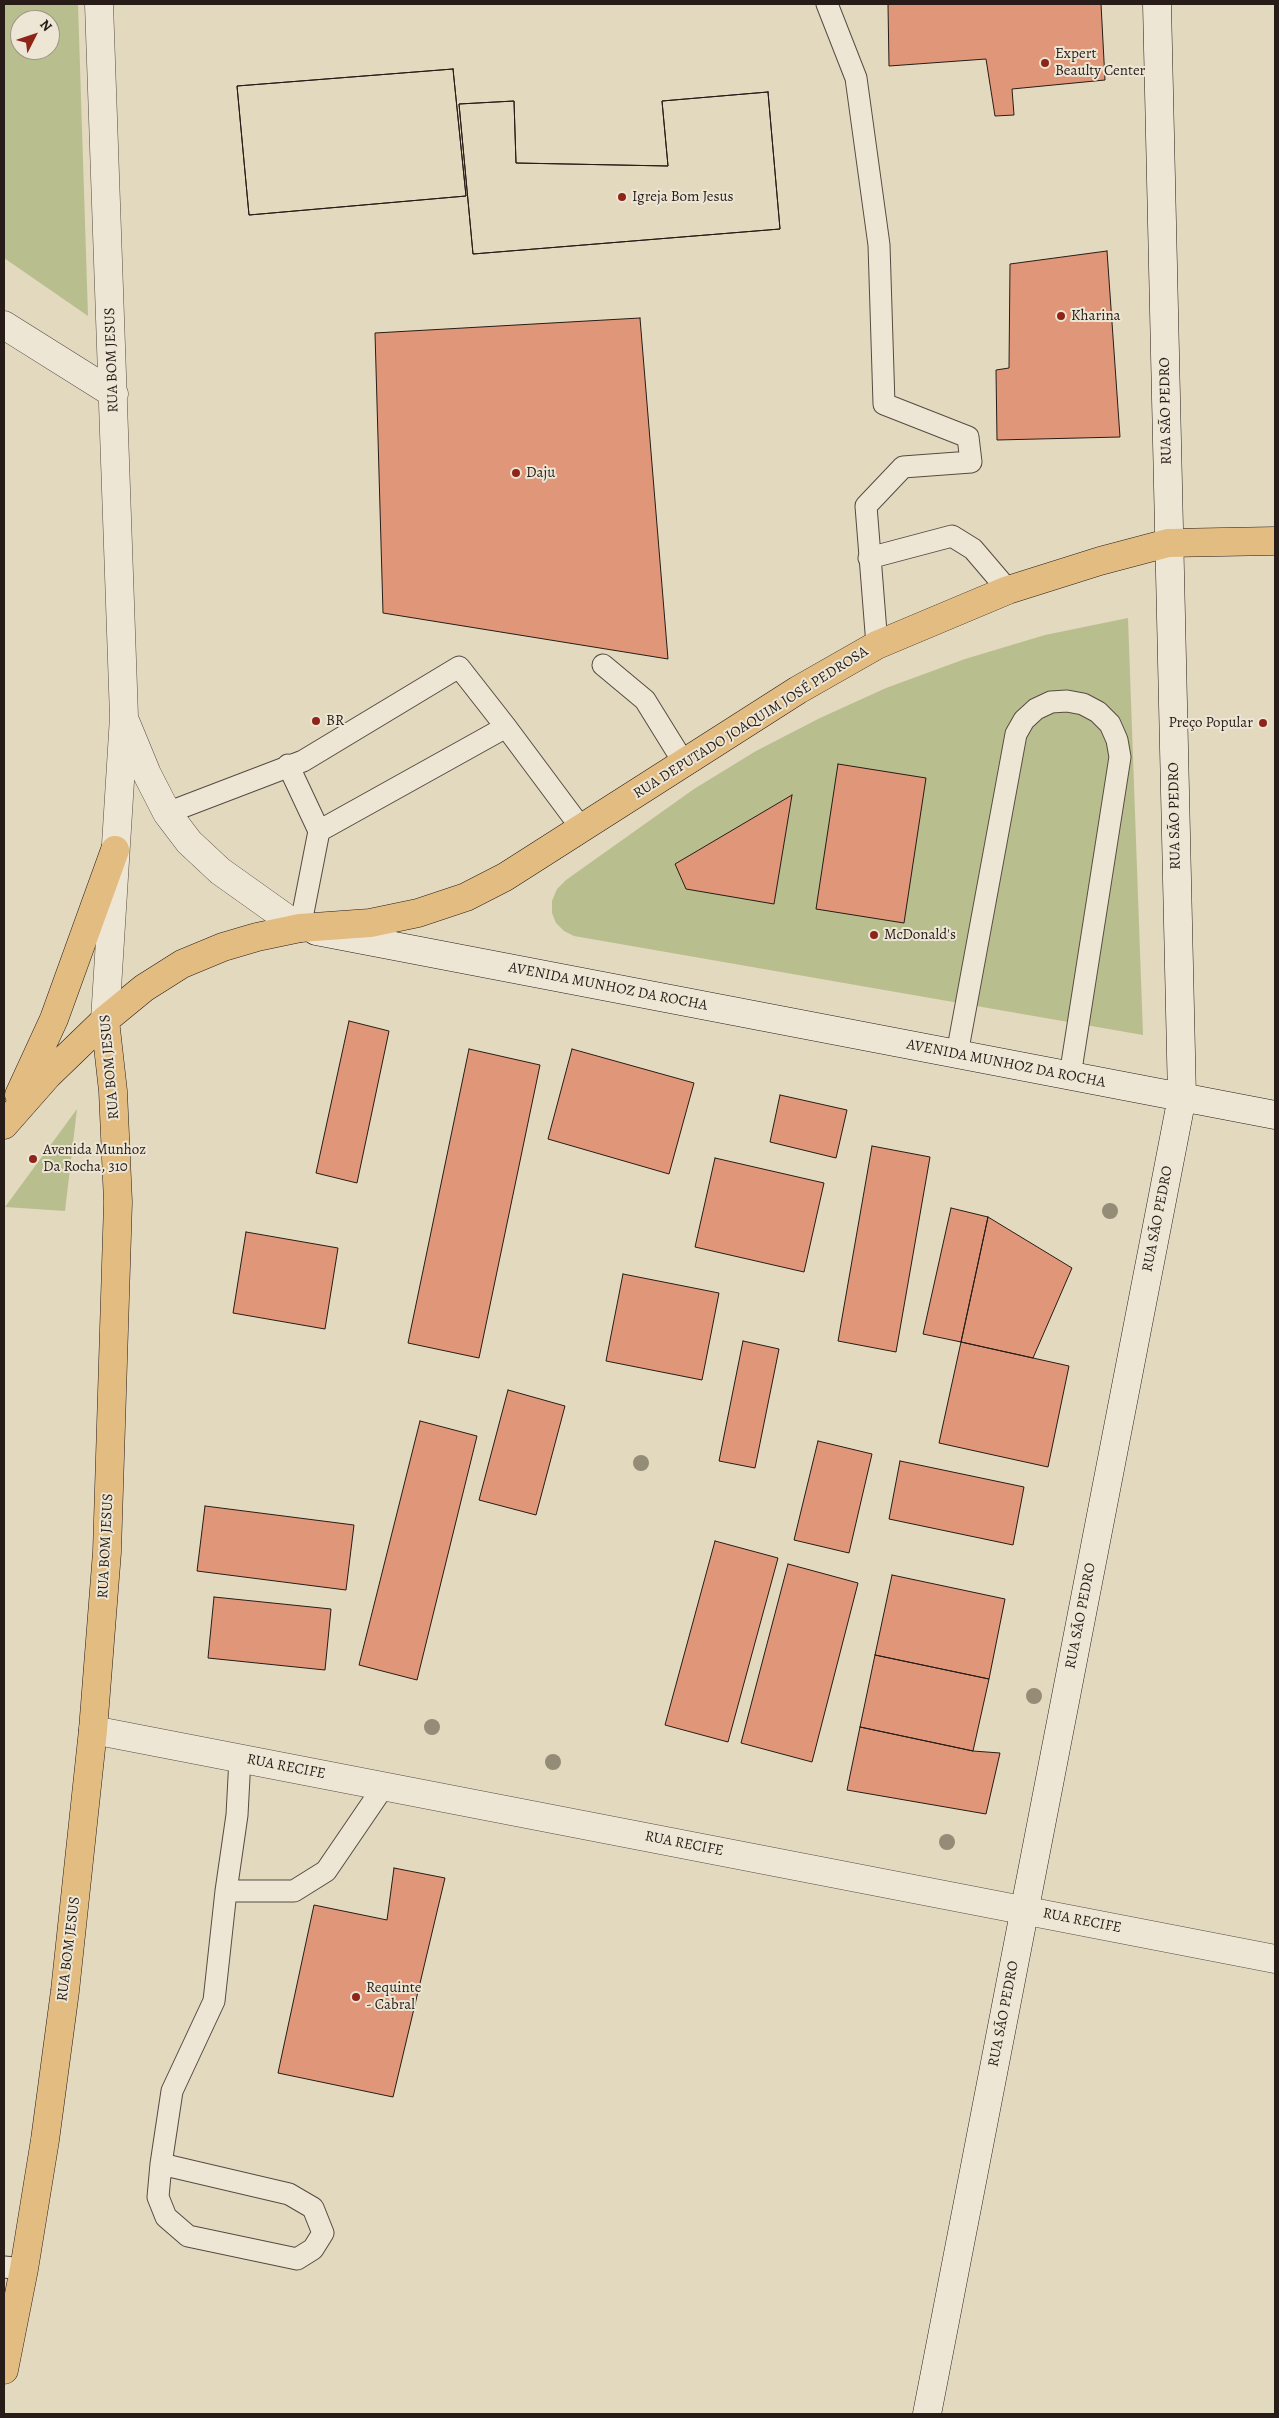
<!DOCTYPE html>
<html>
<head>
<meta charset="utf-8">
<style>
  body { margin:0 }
  #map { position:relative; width:1279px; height:2418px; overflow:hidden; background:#e3d9bf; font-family:Alegreya,serif }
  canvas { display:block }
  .frame { position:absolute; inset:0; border:5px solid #271c17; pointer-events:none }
  .north { position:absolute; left:10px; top:10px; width:50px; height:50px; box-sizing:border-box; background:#ede6d5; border:1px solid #9e9589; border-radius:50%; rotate:49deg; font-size:14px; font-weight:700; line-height:20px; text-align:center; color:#271c17 }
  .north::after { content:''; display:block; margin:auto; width:18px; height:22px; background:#8f2418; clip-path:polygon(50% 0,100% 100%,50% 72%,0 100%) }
</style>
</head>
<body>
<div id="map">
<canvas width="1279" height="2418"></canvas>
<div class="frame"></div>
<div class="north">N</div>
</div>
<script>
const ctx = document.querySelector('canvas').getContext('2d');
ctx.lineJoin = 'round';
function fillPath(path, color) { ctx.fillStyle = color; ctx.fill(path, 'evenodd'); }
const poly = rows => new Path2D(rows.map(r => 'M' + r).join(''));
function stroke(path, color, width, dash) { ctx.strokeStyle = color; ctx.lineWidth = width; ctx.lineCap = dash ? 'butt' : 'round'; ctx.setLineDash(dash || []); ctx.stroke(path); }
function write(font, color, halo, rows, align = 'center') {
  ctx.font = font + ' Alegreya,serif'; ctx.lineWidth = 4; ctx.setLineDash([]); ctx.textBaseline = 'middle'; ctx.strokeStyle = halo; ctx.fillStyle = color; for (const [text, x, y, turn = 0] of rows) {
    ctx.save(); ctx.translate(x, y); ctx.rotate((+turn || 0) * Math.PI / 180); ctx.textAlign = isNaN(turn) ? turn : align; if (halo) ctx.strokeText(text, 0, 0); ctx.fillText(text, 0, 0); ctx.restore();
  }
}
fillPath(poly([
  [4,4,78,4,88,316,4,258],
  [20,20,50,20,50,50,20,50],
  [1128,618,1143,1035,574,936,564,931,556,923,552,913,552,901,557,889,566,880,694,789,756,751,820,718,886,688,965,659,1045,635],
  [77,1109,65,1211,5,1207]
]), '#b9be8e');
const building = poly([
  [888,4,1101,4,1105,80,1012,89,1014,115,995,116,986,59,889,66,888,4],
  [453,69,466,196,249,215,237,86,453,69],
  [453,69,466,196,249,215,237,86,453,69],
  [768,92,780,229,473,254,459,104,514,101,516,163,668,166,662,101,768,92],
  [768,92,780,229,473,254,459,104,514,101,516,163,668,166,662,101,768,92],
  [1107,251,1120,437,997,440,996,370,1009,368,1010,264,1107,251],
  [640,318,668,659,383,613,375,333,640,318],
  [838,764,926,778,904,923,816,909,838,764],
  [792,795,774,904,686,889,675,864,792,795],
  [349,1021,389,1031,357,1183,316,1173,349,1021],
  [469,1049,540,1065,479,1358,408,1343,469,1049],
  [572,1049,694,1083,669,1174,548,1139,572,1049],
  [780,1095,847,1110,836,1158,770,1142,780,1095],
  [872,1146,930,1157,896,1352,838,1341,872,1146],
  [715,1158,824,1183,804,1272,695,1247,715,1158],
  [951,1208,988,1217,961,1342,923,1334,951,1208],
  [988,1217,1072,1268,1033,1358,961,1342,988,1217],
  [246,1232,338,1248,325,1329,233,1313,246,1232],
  [623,1274,719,1293,702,1380,606,1361,623,1274],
  [743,1341,779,1349,755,1468,719,1461,743,1341],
  [961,1342,1069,1366,1048,1467,939,1443,961,1342],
  [508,1390,565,1406,536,1515,479,1500,508,1390],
  [420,1421,477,1436,417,1680,359,1665,420,1421],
  [818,1441,872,1454,849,1553,794,1540,818,1441],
  [900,1461,1024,1487,1013,1545,889,1519,900,1461],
  [205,1506,354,1525,346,1590,197,1571,205,1506],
  [715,1541,778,1558,728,1742,665,1725,715,1541],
  [788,1564,858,1583,812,1762,741,1743,788,1564],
  [892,1575,1005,1599,989,1679,875,1655,892,1575],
  [214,1597,331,1609,325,1670,208,1658,214,1597],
  [875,1655,989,1679,973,1751,860,1727,875,1655],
  [860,1727,973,1751,1000,1753,986,1814,847,1790,860,1727],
  [394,1868,445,1878,393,2097,278,2073,314,1905,387,1920,394,1868]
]);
fillPath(building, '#e09779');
stroke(building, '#271c17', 1);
const service = poly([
  [827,4,856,78,879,245,884,404,968,437,971,462,903,467,866,506,877,645],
  [869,558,952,536,973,549,1008,590],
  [603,665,645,700,684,763],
  [288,765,319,831,300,928],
  [167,813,303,761,459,667,506,727,582,829],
  [319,831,506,727],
  [957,1054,1016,734,1024,720,1036,709,1051,702,1067,701,1083,704,1098,712,1110,724,1117,740,1120,757,1070,1076],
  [226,1891,294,1891,326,1871,384,1786],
  [161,2164,289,2194,313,2208,323,2233,313,2249,297,2259,188,2236,166,2217,158,2197,161,2164,172,2091,214,2001,226,1891,237,1815,240,1758],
  [4,2267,24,2269]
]);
const minor = poly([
  [99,4,124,717,105,1020],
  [4,325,114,394],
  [126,723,147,774,167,813,189,842,220,871,300,928],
  [93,1730,1275,1959]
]);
const secondary = poly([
  [316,931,1275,1115],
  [927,2414,1182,1097,1157,4]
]);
const primary = poly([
  [19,1095,54,1019,115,850],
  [4,1125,48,1075,105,1020,144,988,182,964,223,947,257,937,300,928,370,923,418,913,466,897,505,877,798,690,877,645,1008,590,1100,561,1168,543,1275,541],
  [4,2370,24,2269,45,2140,65,1991,93,1730,107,1552,118,1202,113,1091,105,1020]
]);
stroke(service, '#564b41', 23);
stroke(minor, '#564b41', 29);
stroke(secondary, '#271c17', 29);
stroke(primary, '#271c17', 29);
stroke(service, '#ede6d5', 21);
stroke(minor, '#ede6d5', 28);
stroke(secondary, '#ede6d5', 28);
stroke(primary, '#e2bc80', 28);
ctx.fillStyle = '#948c76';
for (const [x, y] of [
  [1110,1211],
  [641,1463],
  [1034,1696],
  [432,1727],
  [553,1762],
  [947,1842]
]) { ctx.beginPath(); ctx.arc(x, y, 8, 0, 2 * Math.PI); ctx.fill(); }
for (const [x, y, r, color] of [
  [1045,63,5,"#8f2418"],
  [622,197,5,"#8f2418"],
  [1061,316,5,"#8f2418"],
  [516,473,5,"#8f2418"],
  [316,721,5,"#8f2418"],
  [1263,723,5,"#8f2418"],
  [874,935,5,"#8f2418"],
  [33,1159,5,"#8f2418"],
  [356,1997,5,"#8f2418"]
]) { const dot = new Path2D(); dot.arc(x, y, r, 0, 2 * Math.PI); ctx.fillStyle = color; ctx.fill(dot); stroke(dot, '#ede6d5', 2); }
write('15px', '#271c17', '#ede6d5', [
  ["Expert",1055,54],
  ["Beaulty Center",1055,71],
  ["Igreja Bom Jesus",632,197],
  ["Kharina",1071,316],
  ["Daju",526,473],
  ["BR",326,721],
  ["Preço Popular",1253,723,"right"],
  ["McDonald's",884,935],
  ["Avenida Munhoz",43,1150],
  ["Da Rocha, 310",43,1167],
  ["Requinte",366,1988],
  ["- Cabral",366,2005]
], 'left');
write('15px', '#271c17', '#ede6d5', [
  ["RUA BOM JESUS",112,360,-92],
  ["RUA SÃO PEDRO",1166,411,-91],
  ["RUA DEPUTADO JOAQUIM JOSÉ PEDROSA",751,723,-32],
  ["RUA SÃO PEDRO",1175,816,-91],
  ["AVENIDA MUNHOZ DA ROCHA",608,987,11],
  ["AVENIDA MUNHOZ DA ROCHA",1006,1064,11],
  ["RUA BOM JESUS",110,1067,-95],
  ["RUA SÃO PEDRO",1158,1219,-79],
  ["RUA BOM JESUS",106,1546,-87],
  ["RUA SÃO PEDRO",1081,1616,-79],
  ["RUA RECIFE",286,1767,11],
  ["RUA RECIFE",684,1844,11],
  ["RUA RECIFE",1082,1921,11],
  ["RUA BOM JESUS",69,1949,-83],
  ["RUA SÃO PEDRO",1004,2014,-79]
]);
</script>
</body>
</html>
